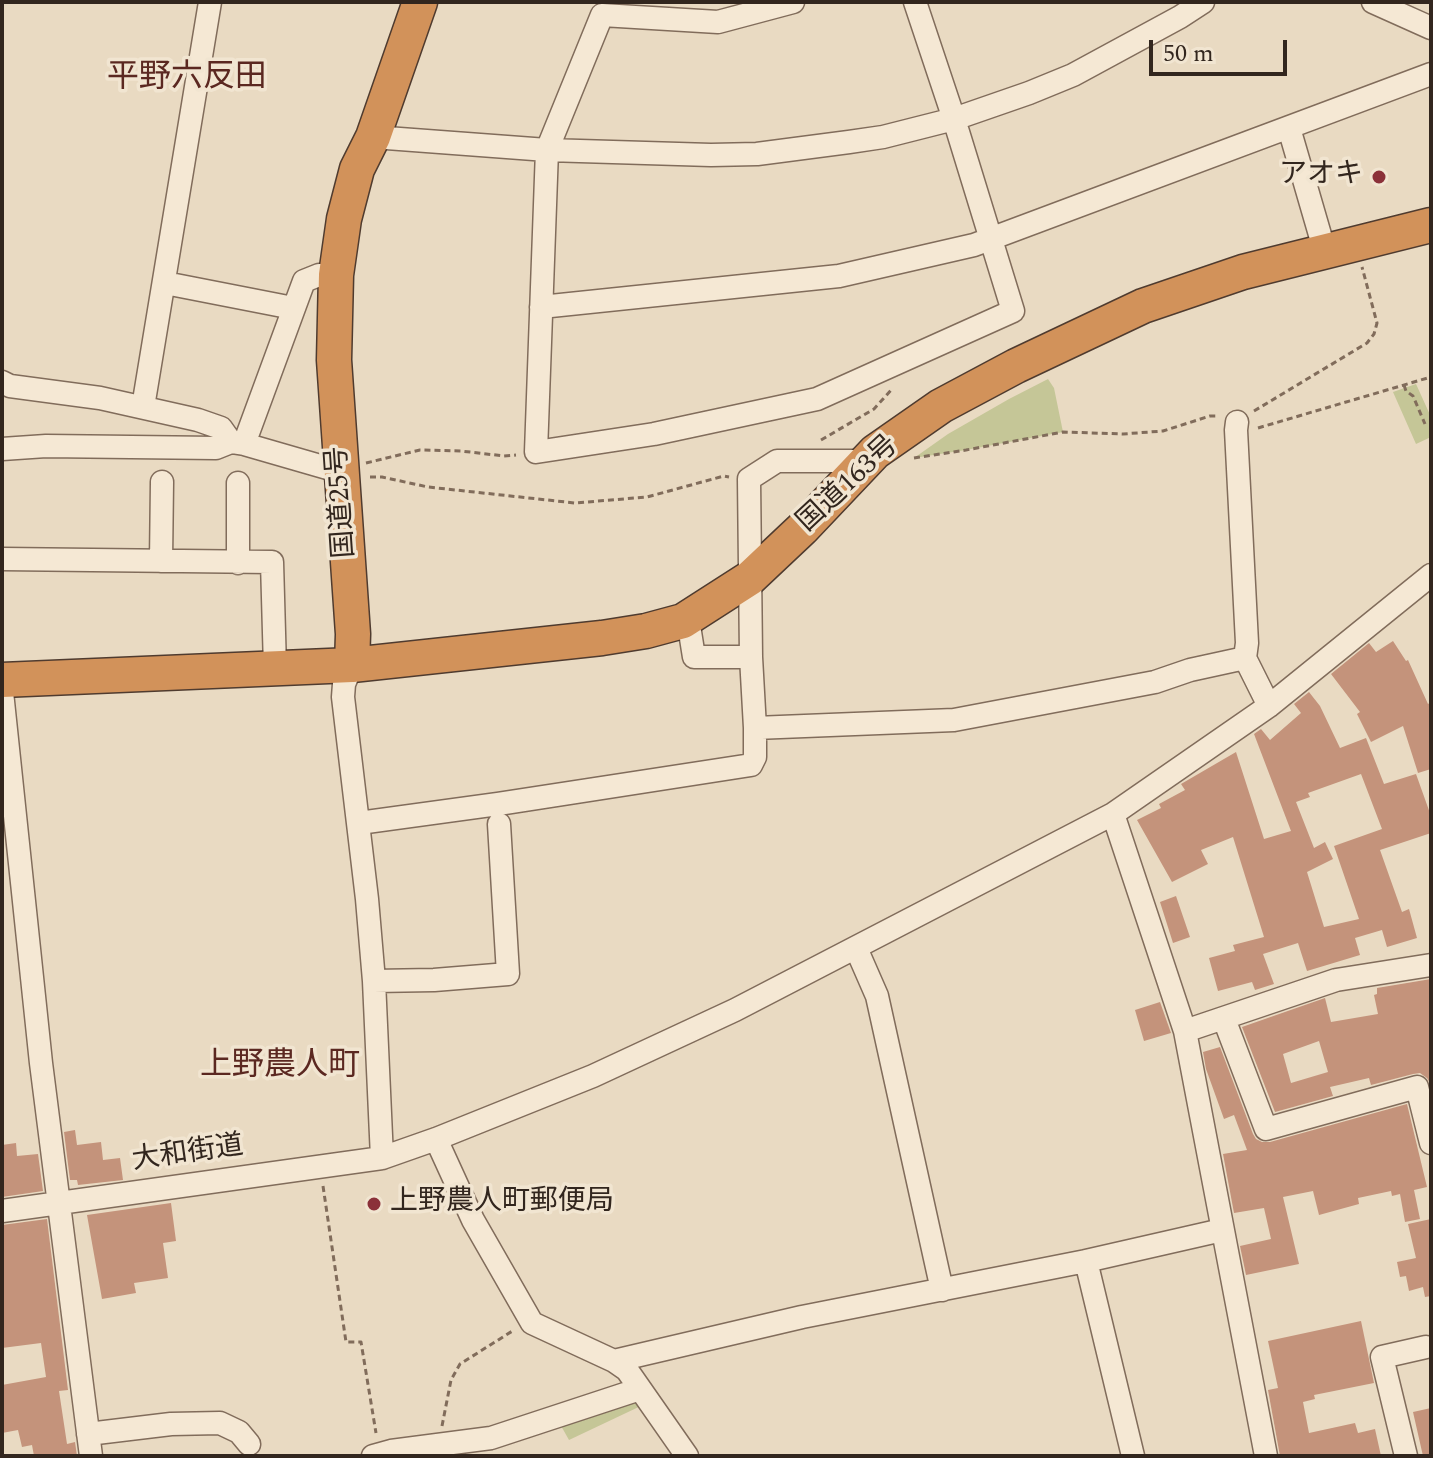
<!DOCTYPE html>
<html>
<head>
<meta charset="utf-8">
<style>
  body { margin:0 }
  #map { position:relative; width:1433px; height:1458px; overflow:hidden; background:#e9dac2; font-family:Spectral,serif }
  canvas { display:block }
  .frame { position:absolute; inset:0; border:4px solid #32261e; pointer-events:none }
  .scale { position:absolute; left:1149px; top:40px; width:138px; height:36px; box-sizing:border-box; border:4px solid #32261e; border-top:0; padding-left:10px; font-size:24px; line-height:28px; white-space:nowrap; color:#32261e; -webkit-text-stroke:6px #f1e5d1; paint-order:stroke }
</style>
</head>
<body>
<div id="map">
<canvas width="1433" height="1458"></canvas>
<div class="frame"></div>
<div class="scale">50 m</div>
</div>
<script>
const ctx = document.querySelector('canvas').getContext('2d');
ctx.lineJoin = 'round';
function fillPath(path, color) { ctx.fillStyle = color; ctx.fill(path, 'evenodd'); }
const poly = rows => new Path2D(rows.map(r => 'M' + r).join(''));
function stroke(path, color, width, dash) { ctx.strokeStyle = color; ctx.lineWidth = width; ctx.lineCap = dash ? 'butt' : 'round'; ctx.setLineDash(dash || []); ctx.stroke(path); }
function write(font, color, halo, rows, align = 'center') {
  ctx.font = font + ' Spectral,"Noto Sans JP",serif'; ctx.lineWidth = 7; ctx.setLineDash([]); ctx.textBaseline = 'middle'; ctx.strokeStyle = halo; ctx.fillStyle = color; for (const [text, x, y, turn = 0] of rows) {
    ctx.save(); ctx.translate(x, y); ctx.rotate((+turn || 0) * Math.PI / 180); ctx.textAlign = isNaN(turn) ? turn : align; if (halo) ctx.strokeText(text, 0, 0); ctx.fillText(text, 0, 0); ctx.restore();
  }
}
fillPath(poly([
  [1048,379,1054,388,1063,432,966,450,914,458,948,434,1009,399],
  [1416,384,1431,417,1431,437,1416,444,1393,392],
  [634,1399,645,1404,569,1440,560,1424]
]), '#c5c697');
fillPath(poly([
  [1393,641,1406,661,1408,660,1428,704,1431,702,1431,769,1418,773,1403,726,1371,742,1357,714,1360,712,1331,674,1369,643,1376,652],
  [1309,692,1320,706,1340,748,1366,738,1384,784,1416,774,1431,816,1431,833,1380,850,1402,912,1409,909,1417,938,1387,947,1382,930,1355,938,1360,955,1307,971,1298,943,1263,954,1274,984,1255,990,1252,982,1218,991,1209,958,1235,951,1233,945,1264,937,1233,837,1201,850,1208,864,1172,882,1137,820,1161,808,1159,804,1185,790,1181,784,1236,752,1264,839,1291,831,1254,734,1261,729,1270,740,1301,713,1294,704],
  [1361,774,1382,829,1334,846,1359,919,1324,927,1307,872,1333,859,1325,842,1314,848,1296,802,1310,797,1308,793],
  [1176,896,1190,937,1173,943,1160,902],
  [1431,979,1431,1085,1427,1078,1420,1073,1413,1074,1371,1085,1369,1078,1330,1087,1333,1096,1275,1112,1242,1027,1325,998,1331,1022,1378,1014,1374,995,1377,994,1377,988],
  [1319,1041,1328,1072,1291,1083,1283,1054],
  [1160,1002,1171,1033,1144,1041,1135,1010],
  [1220,1047,1253,1134,1256,1139,1262,1142,1270,1142,1407,1104,1427,1187,1414,1190,1420,1219,1405,1222,1400,1194,1392,1196,1391,1191,1358,1198,1359,1204,1319,1215,1313,1191,1283,1197,1299,1264,1246,1275,1240,1246,1271,1239,1264,1208,1234,1213,1223,1154,1247,1150,1234,1115,1224,1119,1206,1069,1203,1052],
  [75,1130,77,1145,101,1142,103,1160,120,1158,123,1180,78,1185,77,1180,70,1180,64,1132],
  [16,1143,17,1156,38,1154,43,1191,2,1197,2,1145],
  [171,1203,176,1241,163,1243,168,1278,134,1283,136,1293,102,1299,87,1215],
  [47,1219,68,1390,59,1391,67,1444,75,1442,77,1456,34,1456,32,1445,22,1447,18,1430,2,1433,2,1385,46,1377,41,1343,2,1348,2,1225],
  [1431,1219,1431,1296,1425,1297,1423,1287,1409,1291,1406,1276,1400,1277,1397,1262,1416,1258,1408,1224],
  [1361,1321,1374,1383,1314,1395,1315,1399,1303,1402,1309,1433,1355,1423,1358,1433,1375,1429,1381,1456,1280,1456,1268,1390,1278,1388,1268,1341],
  [1431,1408,1431,1456,1423,1456,1413,1412]
]), '#c4937b');
const minor = poly([
  [793,2,718,22,602,15,547,150,536,452,654,434,817,399,1013,311,954,119,915,2],
  [1373,2,1431,28],
  [1289,128,1325,252],
  [373,137,547,150,711,155,757,154,849,142,883,137,954,119,1029,93,1073,75,1180,17,1203,2],
  [165,283,293,308],
  [541,307,839,276,974,245,1431,74],
  [2,382,10,386,100,398,198,420,221,428,231,442],
  [143,407,210,2],
  [1237,422,1236,430,1247,643,1245,658,1269,706],
  [244,444,304,281,319,275,336,275],
  [2,449,46,446,216,448,231,442,244,444,341,472],
  [2,559,272,562,275,668],
  [161,561,162,482],
  [238,563,238,483],
  [751,657,749,479,777,461,867,461],
  [352,665,344,684,343,697,367,899,374,981,382,1158],
  [2,692,41,1063,91,1456],
  [755,728,954,720,1155,682,1190,670,1245,658],
  [1113,814,1185,1031,1266,1456],
  [359,823,498,804,751,765,755,757,755,728,751,657,694,657,690,632,683,621],
  [856,948,877,996,942,1290],
  [374,981,434,980,508,974,499,824],
  [1224,1019,1266,1129,1417,1087,1431,1143],
  [1185,1031,1336,980,1431,965],
  [436,1139,473,1220,532,1323,614,1361,627,1370,687,1456],
  [2,1211,382,1158,436,1139,593,1076,735,1010,1113,814,1269,706,1431,575],
  [1086,1261,1133,1456],
  [614,1361,802,1317,1086,1261,1222,1230],
  [88,1434,171,1424,220,1423,239,1432,249,1444],
  [373,1456,391,1451,491,1438,640,1389],
  [1406,1456,1382,1357,1426,1347]
]);
const highway = poly([
  [352,665,353,634,334,360,336,275,344,219,357,169,373,137,420,2],
  [2,680,352,665,602,638,646,631,683,621,750,578,802,529,875,452,941,406,1016,366,1143,306,1243,272,1431,225]
]);
stroke(minor, '#816c5b', 25);
stroke(highway, '#4f3b2f', 37);
stroke(poly([
  [1404,385,1406,391,1413,396,1425,424],
  [1254,411,1367,343,1374,334,1377,323,1362,267],
  [1258,428,1431,377],
  [821,440,874,409,892,389],
  [914,458,966,450,1063,432,1123,434,1163,431,1210,416,1218,416],
  [366,463,420,450,461,451,504,456,516,455],
  [370,477,382,477,428,487,575,503,647,497,724,476,729,477],
  [323,1186,346,1342,361,1342,376,1433],
  [442,1426,451,1380,460,1364,514,1330]
]), '#816c5b', 3, [6, 4]);
stroke(minor, '#f5e8d4', 22);
stroke(highway, '#d2925a', 34);
for (const [x, y, r, color] of [
  [1379,177,8,"#8b3139"],
  [374,1204,8,"#8b3139"]
]) { const dot = new Path2D(); dot.arc(x, y, r, 0, 2 * Math.PI); ctx.fillStyle = color; ctx.fill(dot); stroke(dot, '#f1e5d1', 3); }
write('28px', '#32261e', '#f1e5d1', [
  ["アオキ",1363,177],
  ["上野農人町郵便局",390,1204,"left"]
], 'right');
write('28px', '#32261e', '#f1e5d1', [
  ["国道163号",849,485,-43],
  ["国道25号",343,502,-94],
  ["大和街道",188,1155,-8]
]);
write('32px', '#5b2821', '#f1e5d1', [
  ["平野六反田",187,80],
  ["上野農人町",280,1068]
]);
</script>
</body>
</html>
